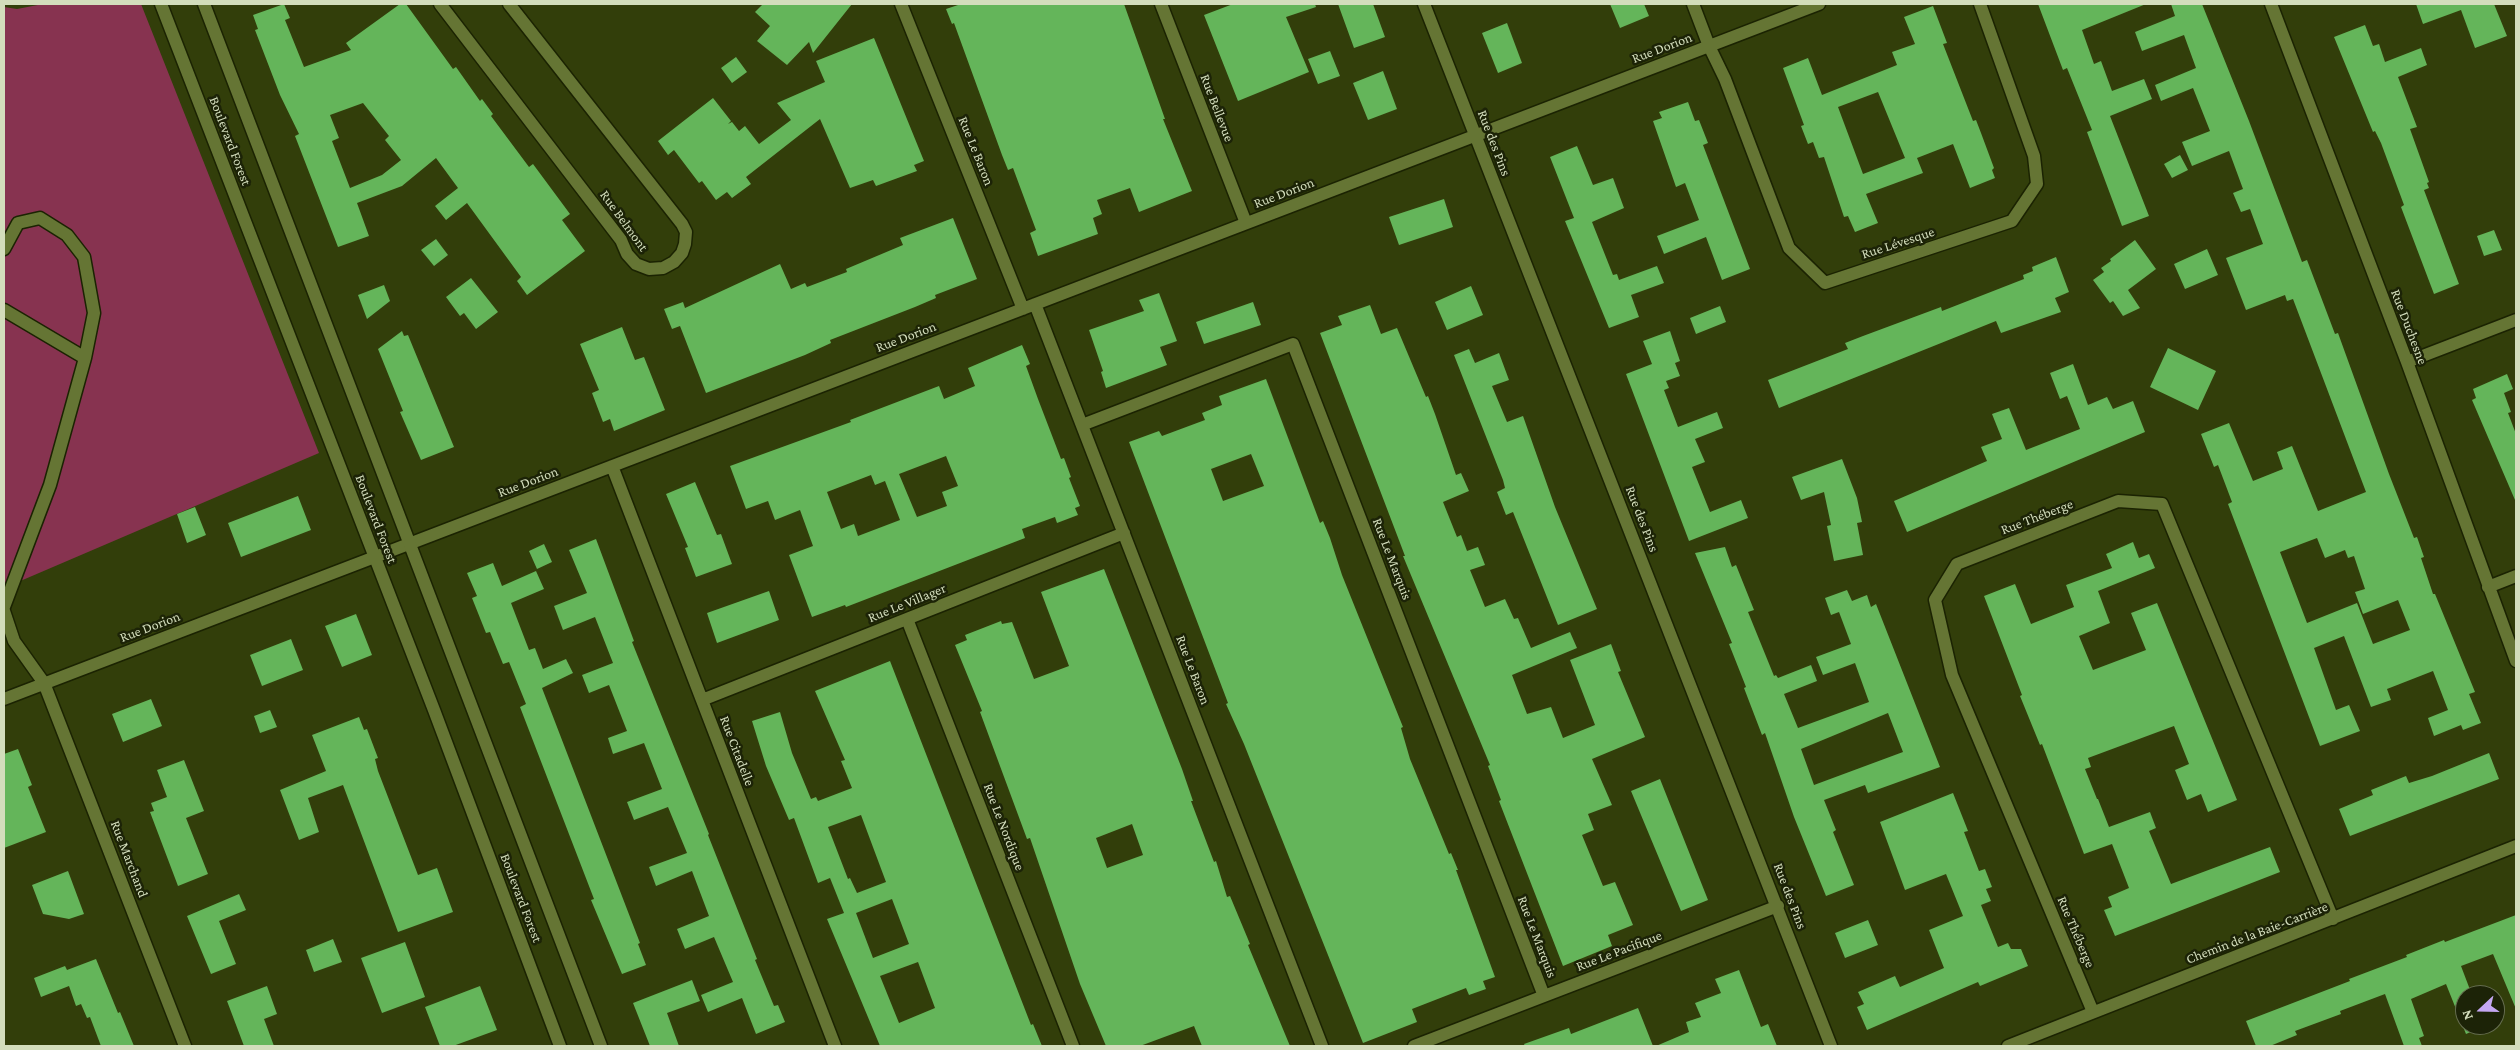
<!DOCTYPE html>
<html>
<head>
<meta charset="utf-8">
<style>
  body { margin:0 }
  #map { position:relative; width:2520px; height:1050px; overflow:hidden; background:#323e0a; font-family:"Crimson Pro",serif }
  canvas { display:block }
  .frame { position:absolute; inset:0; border:5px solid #d3ddbc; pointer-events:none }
  .north { position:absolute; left:2455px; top:985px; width:50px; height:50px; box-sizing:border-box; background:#1c2307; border:1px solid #656d4f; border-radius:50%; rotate:249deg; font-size:14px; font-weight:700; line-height:20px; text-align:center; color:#d3ddbc }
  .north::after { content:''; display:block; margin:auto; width:18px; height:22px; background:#c4a7f2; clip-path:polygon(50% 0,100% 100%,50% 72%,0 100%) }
</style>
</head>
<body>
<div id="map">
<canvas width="2520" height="1050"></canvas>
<div class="frame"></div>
<div class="north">N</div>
</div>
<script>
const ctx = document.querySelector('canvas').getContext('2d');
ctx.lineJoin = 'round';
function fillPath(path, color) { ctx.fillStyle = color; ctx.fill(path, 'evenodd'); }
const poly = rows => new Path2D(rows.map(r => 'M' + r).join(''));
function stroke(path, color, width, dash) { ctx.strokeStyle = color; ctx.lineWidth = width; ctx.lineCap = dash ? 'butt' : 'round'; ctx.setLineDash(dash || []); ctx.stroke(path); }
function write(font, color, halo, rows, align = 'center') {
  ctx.font = font + ' "Crimson Pro",serif'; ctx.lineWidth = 5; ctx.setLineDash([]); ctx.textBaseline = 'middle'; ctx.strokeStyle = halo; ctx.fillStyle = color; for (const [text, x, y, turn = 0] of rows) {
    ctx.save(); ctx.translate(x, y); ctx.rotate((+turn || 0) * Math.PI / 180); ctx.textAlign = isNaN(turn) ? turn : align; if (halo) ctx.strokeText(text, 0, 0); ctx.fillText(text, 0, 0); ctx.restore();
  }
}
fillPath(poly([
  [43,4,141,4,319,453,4,588,4,7,17,9]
]), '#873350');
fillPath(poly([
  [284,4,290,18,285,20,304,67,351,50,346,43,400,4,406,4,453,69,456,67,480,101,482,99,493,114,491,116,529,167,533,164,570,214,562,220,585,251,527,295,517,281,521,277,467,203,446,220,435,206,458,188,436,158,402,186,357,203,369,236,338,247,295,136,299,134,280,95,255,30,258,29,253,15],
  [363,103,389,136,385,140,401,160,382,175,350,188,332,141,339,138,330,115],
  [763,4,852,4,813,53,809,42,787,65,757,41,770,26,755,12],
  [961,4,1124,4,1165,119,1163,119,1192,191,1139,212,1130,188,1097,200,1102,214,1093,218,1098,234,1038,256,1030,233,1036,230,1013,168,1008,170,1002,155,954,23,952,24,946,9],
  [1233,4,1315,4,1316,7,1286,17,1309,72,1238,101,1204,15],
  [1338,4,1373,4,1385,37,1354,48],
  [1610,4,1644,4,1649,16,1620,28],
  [2038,4,2146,4,2082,30,2094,64,2101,61,2112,91,2144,79,2152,99,2110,116,2149,216,2122,226,2087,132,2092,130,2067,68,2063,70],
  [2171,4,2202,4,2249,121,2302,262,2307,260,2335,334,2338,333,2389,474,2414,538,2417,537,2424,557,2421,558,2433,594,2435,594,2475,692,2469,694,2481,723,2463,730,2461,725,2434,736,2428,718,2448,710,2433,671,2387,689,2391,700,2371,707,2344,636,2314,648,2336,710,2349,705,2360,731,2320,746,2228,504,2232,502,2218,465,2214,467,2201,434,2229,423,2253,481,2283,469,2277,452,2292,446,2318,511,2366,492,2293,299,2287,301,2285,295,2246,310,2226,258,2263,244,2250,209,2241,212,2233,193,2243,189,2229,151,2192,166,2182,142,2210,131,2193,88,2161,101,2155,85,2196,68,2184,35,2142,51,2135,32,2175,16],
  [2317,538,2325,558,2345,550,2348,558,2354,556,2365,589,2355,592,2363,614,2398,600,2410,630,2373,644,2357,603,2307,623,2280,552],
  [2416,4,2494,4,2507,36,2475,48,2461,10,2423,24],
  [1933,6,1947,43,1943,44,1973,121,1976,120,1981,133,1994,168,1992,170,1995,178,1970,188,1953,144,1917,158,1923,173,1866,194,1878,223,1855,232,1848,216,1844,217,1824,157,1819,158,1813,142,1808,144,1801,126,1804,125,1783,68,1808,58,1822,95,1897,65,1892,52,1915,44,1904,17],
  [1878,92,1905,158,1863,174,1838,107],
  [1507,23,1522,63,1498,73,1482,33],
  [2365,25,2373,46,2379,44,2385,62,2421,48,2427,65,2398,77,2417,127,2410,129,2429,182,2427,183,2429,188,2424,190,2459,284,2434,294,2401,207,2404,205,2381,143,2375,131,2373,132,2334,37],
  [874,38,924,161,914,165,917,171,876,186,873,180,850,188,820,119,746,177,751,184,732,198,727,192,716,200,702,181,699,183,674,150,668,155,658,141,713,98,731,121,728,124,732,122,739,131,745,126,759,144,791,120,777,103,825,82,816,61],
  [1330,51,1340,76,1318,84,1308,59],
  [736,57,747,72,732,83,721,68],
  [1383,71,1397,109,1368,120,1353,83],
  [1688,102,1695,121,1699,120,1708,143,1703,145,1750,269,1722,280,1706,237,1664,254,1657,236,1699,220,1685,183,1676,187,1653,121,1662,118,1659,112],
  [1577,146,1593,185,1613,178,1624,208,1592,222,1613,275,1617,274,1619,280,1657,266,1664,283,1631,295,1639,317,1609,328,1565,221,1574,218,1550,157],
  [2180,155,2188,170,2172,178,2164,164],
  [1444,199,1453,227,1399,245,1389,217],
  [953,218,977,279,935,295,936,298,915,307,830,340,831,343,805,355,706,393,680,326,672,329,664,309,683,302,685,308,780,264,791,289,805,283,807,287,847,272,846,269,903,245,900,238],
  [2494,230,2502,250,2484,256,2477,236],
  [436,239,448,255,434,266,421,250],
  [2135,240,2156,269,2128,290,2140,308,2123,316,2113,301,2110,303,2093,280,2104,272,2101,268,2111,261,2110,259],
  [2207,249,2218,275,2185,289,2174,264],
  [2056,257,2069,292,2055,298,2061,312,2001,333,1996,321,1779,408,1768,380,1848,349,1845,343,1863,336,1941,307,1942,311,2024,279,2023,275,2033,271,2032,267],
  [471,278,498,312,476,329,464,313,460,316,446,297],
  [384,285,390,301,367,319,358,295],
  [1471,286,1483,315,1447,330,1435,302],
  [1159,293,1177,341,1160,347,1167,365,1106,388,1101,372,1103,371,1089,330,1144,311,1139,300],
  [1253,302,1261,325,1204,344,1196,322],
  [1370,305,1381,334,1397,328,1426,397,1428,396,1435,414,1456,475,1461,473,1469,491,1443,502,1457,537,1461,535,1467,551,1478,547,1485,565,1470,570,1485,607,1505,599,1514,619,1518,618,1531,648,1570,632,1577,648,1512,675,1527,714,1551,707,1563,738,1595,725,1570,660,1611,644,1621,671,1618,672,1645,737,1592,759,1612,805,1588,814,1594,830,1582,835,1603,886,1615,882,1633,925,1608,935,1612,946,1563,966,1499,801,1501,800,1488,766,1490,765,1403,556,1405,556,1320,333,1342,325,1338,316],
  [1720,306,1726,322,1696,334,1690,318],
  [622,327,635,360,644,357,665,410,614,431,610,419,603,422,592,393,599,390,580,344],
  [402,331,404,336,408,335,454,447,421,460,400,412,403,411,378,349],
  [1670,331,1680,361,1675,363,1680,376,1666,381,1669,388,1664,390,1678,427,1717,412,1723,428,1695,439,1705,462,1692,467,1710,512,1741,500,1748,518,1689,541,1626,374,1652,364,1643,341],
  [1022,345,1030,364,1026,366,1038,399,1061,459,1064,458,1071,477,1069,478,1080,506,1075,508,1078,515,1057,523,1055,517,1022,529,1025,538,846,607,845,605,812,617,789,555,813,546,800,510,775,520,768,501,746,509,730,466,851,422,850,420,939,386,944,399,975,386,968,368],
  [946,456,958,486,942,492,947,506,917,517,899,474],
  [871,475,875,485,885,481,900,520,858,536,854,524,841,529,827,492],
  [2168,348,2216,371,2198,410,2150,387],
  [1469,349,1475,363,1499,353,1509,380,1492,386,1507,422,1523,416,1555,507,1597,609,1558,625,1513,512,1506,515,1497,492,1505,488,1503,480,1454,355],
  [2073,364,2088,405,2107,397,2113,409,2133,401,2145,432,1907,532,1894,501,1987,461,1981,447,2002,439,1992,414,2009,408,2026,450,2080,429,2067,396,2060,399,2050,373],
  [2507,374,2513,389,2504,393,2511,412,2508,413,2516,434,2515,500,2472,400,2476,398,2473,389],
  [1266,379,1320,523,1323,521,1330,538,1342,575,1403,727,1401,728,1410,759,1449,854,1451,853,1458,870,1456,870,1468,903,1495,977,1483,981,1486,989,1469,995,1466,988,1412,1009,1417,1022,1363,1043,1244,744,1226,704,1228,703,1129,442,1159,431,1162,436,1205,420,1202,413,1222,405,1219,396],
  [1251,454,1264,486,1223,501,1211,469],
  [1842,459,1857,498,1862,522,1857,523,1863,555,1834,561,1827,526,1831,525,1824,492,1801,500,1792,477],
  [695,482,717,535,721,534,732,564,696,577,685,548,688,547,666,494],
  [298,496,311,530,241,557,228,523],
  [195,507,206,535,187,543,177,514],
  [596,539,634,641,632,642,709,834,708,835,757,959,755,960,774,1006,778,1005,785,1022,756,1034,742,998,708,1012,701,995,733,982,714,937,685,949,677,929,709,916,692,871,656,886,649,867,687,853,668,807,634,820,627,802,662,789,644,743,613,754,608,738,627,731,609,685,589,693,582,675,613,663,595,617,563,630,554,606,587,593,569,550],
  [2133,542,2139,558,2149,554,2155,568,2098,591,2110,623,2079,636,2093,670,2146,650,2131,613,2157,603,2237,800,2208,812,2201,794,2187,800,2175,770,2189,764,2174,726,2088,758,2091,767,2085,769,2097,799,2098,799,2109,827,2150,812,2156,828,2149,831,2171,884,2270,847,2280,872,2115,936,2104,910,2112,907,2108,897,2129,888,2112,844,2084,854,2042,744,2040,745,2020,696,2022,695,1984,596,2015,584,2031,624,2074,607,2066,585,2112,568,2106,554],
  [544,544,552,562,537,569,529,551],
  [1725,547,1732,567,1736,565,1754,610,1748,612,1774,676,1776,675,1778,678,1811,665,1817,681,1784,694,1798,728,1869,702,1855,663,1823,675,1816,657,1851,644,1839,612,1831,615,1825,598,1847,590,1852,601,1867,595,1871,607,1876,604,1940,767,1868,793,1865,785,1824,800,1836,830,1833,832,1854,885,1826,896,1794,817,1765,733,1762,735,1744,688,1746,687,1729,644,1732,643,1695,553],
  [1888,713,1903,752,1814,785,1801,749],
  [493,563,502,586,536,571,544,589,511,603,529,650,535,648,543,669,566,659,573,673,542,688,640,943,638,944,646,965,622,974,591,900,594,899,520,707,526,704,509,662,503,664,490,632,486,633,472,598,477,596,467,573],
  [1104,569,1182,769,1193,801,1191,801,1214,862,1216,861,1227,897,1230,896,1250,944,1248,945,1290,1046,1202,1046,1194,1026,1140,1046,1106,1046,1080,984,1030,838,1027,839,980,712,982,711,955,645,967,640,965,635,1001,621,1002,624,1012,622,1034,679,1069,666,1041,592],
  [1132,824,1143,855,1107,868,1096,838],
  [769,591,779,620,717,643,707,613],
  [356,614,372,655,342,667,325,626],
  [291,639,303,670,262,686,250,655],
  [890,661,1031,1025,1033,1024,1042,1046,880,1046,827,919,844,913,830,878,818,883,794,818,789,820,766,766,752,721,780,712,792,753,811,799,816,797,818,801,852,788,841,761,845,760,815,691],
  [861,815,886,882,857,893,850,878,848,879,828,827],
  [892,899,909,944,873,958,856,913],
  [918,962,935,1008,899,1023,880,976],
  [151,699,162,726,123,742,112,714],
  [270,710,277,727,260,733,254,716],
  [359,717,364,730,367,729,378,758,375,759,378,771,418,875,437,868,453,912,398,932,343,785,308,798,319,832,299,840,280,790,326,771,312,735],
  [18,749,32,785,28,787,46,832,4,848,4,754],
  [2489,753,2499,779,2350,836,2339,809,2373,795,2371,790,2406,776,2409,783,2432,776],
  [184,760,204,811,186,818,208,874,178,886,150,812,154,811,151,803,167,797,157,770],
  [1660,779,1708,900,1681,911,1631,791],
  [1953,793,1968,831,1964,832,1979,871,1985,869,1992,887,1986,889,1991,901,1981,905,1998,947,2008,943,2011,949,2021,949,2028,966,1980,986,1978,982,1867,1030,1857,1007,1864,1004,1858,992,1895,976,1900,987,1944,968,1929,930,1963,916,1946,874,1905,890,1880,822],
  [68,871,84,914,69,919,43,914,32,885],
  [239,894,246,910,219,921,236,964,211,974,187,916],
  [2516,915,2516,1009,2493,954,2461,966,2472,995,2465,995,2465,1025,2479,1025,2480,1028,2466,1034,2446,984,2411,999,2424,1036,2419,1038,2422,1046,2404,1046,2385,994,2340,1011,2341,1014,2295,1031,2297,1035,2270,1046,2256,1046,2246,1021,2350,981,2349,979,2407,957,2406,955,2444,940,2445,942],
  [1868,920,1878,945,1845,958,1835,933],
  [333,939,342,962,314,972,306,950],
  [405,942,425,997,382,1013,361,958],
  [96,959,118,1013,120,1012,134,1046,101,1046,90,1017,87,1018,81,1004,76,1006,69,986,41,997,34,978,65,966,67,970],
  [1739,970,1761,1027,1768,1024,1777,1046,1656,1046,1689,1032,1686,1022,1701,1017,1695,1003,1721,993,1715,979],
  [692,980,700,1001,667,1013,679,1046,650,1046,633,1003],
  [267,986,277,1014,264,1019,274,1046,244,1046,227,1001],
  [480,986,497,1030,453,1046,440,1046,425,1007],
  [1638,1008,1653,1046,1525,1046,1524,1044,1569,1028,1571,1034]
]), '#64b55a');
const street = poly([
  [440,4,621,240,627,254,636,264,649,269,663,268,674,262,682,253,685,244,686,232,682,224,509,4],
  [901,4,1023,309],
  [1161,4,1246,223],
  [1424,4,1831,1046],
  [1693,4,1709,46,1725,79,1789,248,1825,283,2012,221,2037,184,2034,156,1980,4],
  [2271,4,2407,362,2516,661],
  [4,249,18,223,40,218,67,235,84,257,94,313,85,358,50,485,4,607],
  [1035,304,1322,1046],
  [4,310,85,358],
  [2407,362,2516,320],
  [1082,425,1293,344,1544,996],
  [612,466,835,1046],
  [2488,587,2516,576],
  [4,611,14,641,44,683,185,1046],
  [907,619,1073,1046],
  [4,699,1819,4],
  [702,700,1124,533],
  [2093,1012,1952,675,1935,600,1957,564,2118,501,2162,504,2333,919],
  [1414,1046,1778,906],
  [2008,1046,2516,846]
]);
const secondary = poly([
  [161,4,434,710,560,1046],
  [204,4,601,1046]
]);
stroke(street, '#1b2302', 15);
stroke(secondary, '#1b2302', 15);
stroke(street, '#657534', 12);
stroke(secondary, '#657534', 12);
write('14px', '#d3ddbc', '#1c2307', [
  ["Rue Dorion",1662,48,-21],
  ["Rue Bellevue",1217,108,69],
  ["Boulevard Forest",230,141,69],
  ["Rue des Pins",1494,143,69],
  ["Rue Le Baron",976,151,68],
  ["Rue Dorion",1284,193,-21],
  ["Rue Belmont",624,221,54],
  ["Rue Lévesque",1898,243,-18],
  ["Rue Duchesne",2409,327,69],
  ["Rue Dorion",906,337,-21],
  ["Rue Dorion",528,482,-21],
  ["Rue Théberge",2037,517,-21],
  ["Boulevard Forest",376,519,69],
  ["Rue des Pins",1642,519,69],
  ["Rue Le Marquis",1392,559,69],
  ["Rue Le Villager",907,603,-22],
  ["Rue Dorion",150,627,-21],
  ["Rue Le Baron",1193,670,69],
  ["Rue Citadelle",737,751,69],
  ["Rue Le Nordique",1004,827,69],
  ["Rue Marchand",129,859,69],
  ["Rue des Pins",1790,896,69],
  ["Boulevard Forest",521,898,69],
  ["Rue Théberge",2076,932,67],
  ["Chemin de la Baie-Carrière",2257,933,-21],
  ["Rue Le Marquis",1537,937,69],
  ["Rue Le Pacifique",1619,951,-21]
]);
</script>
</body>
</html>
